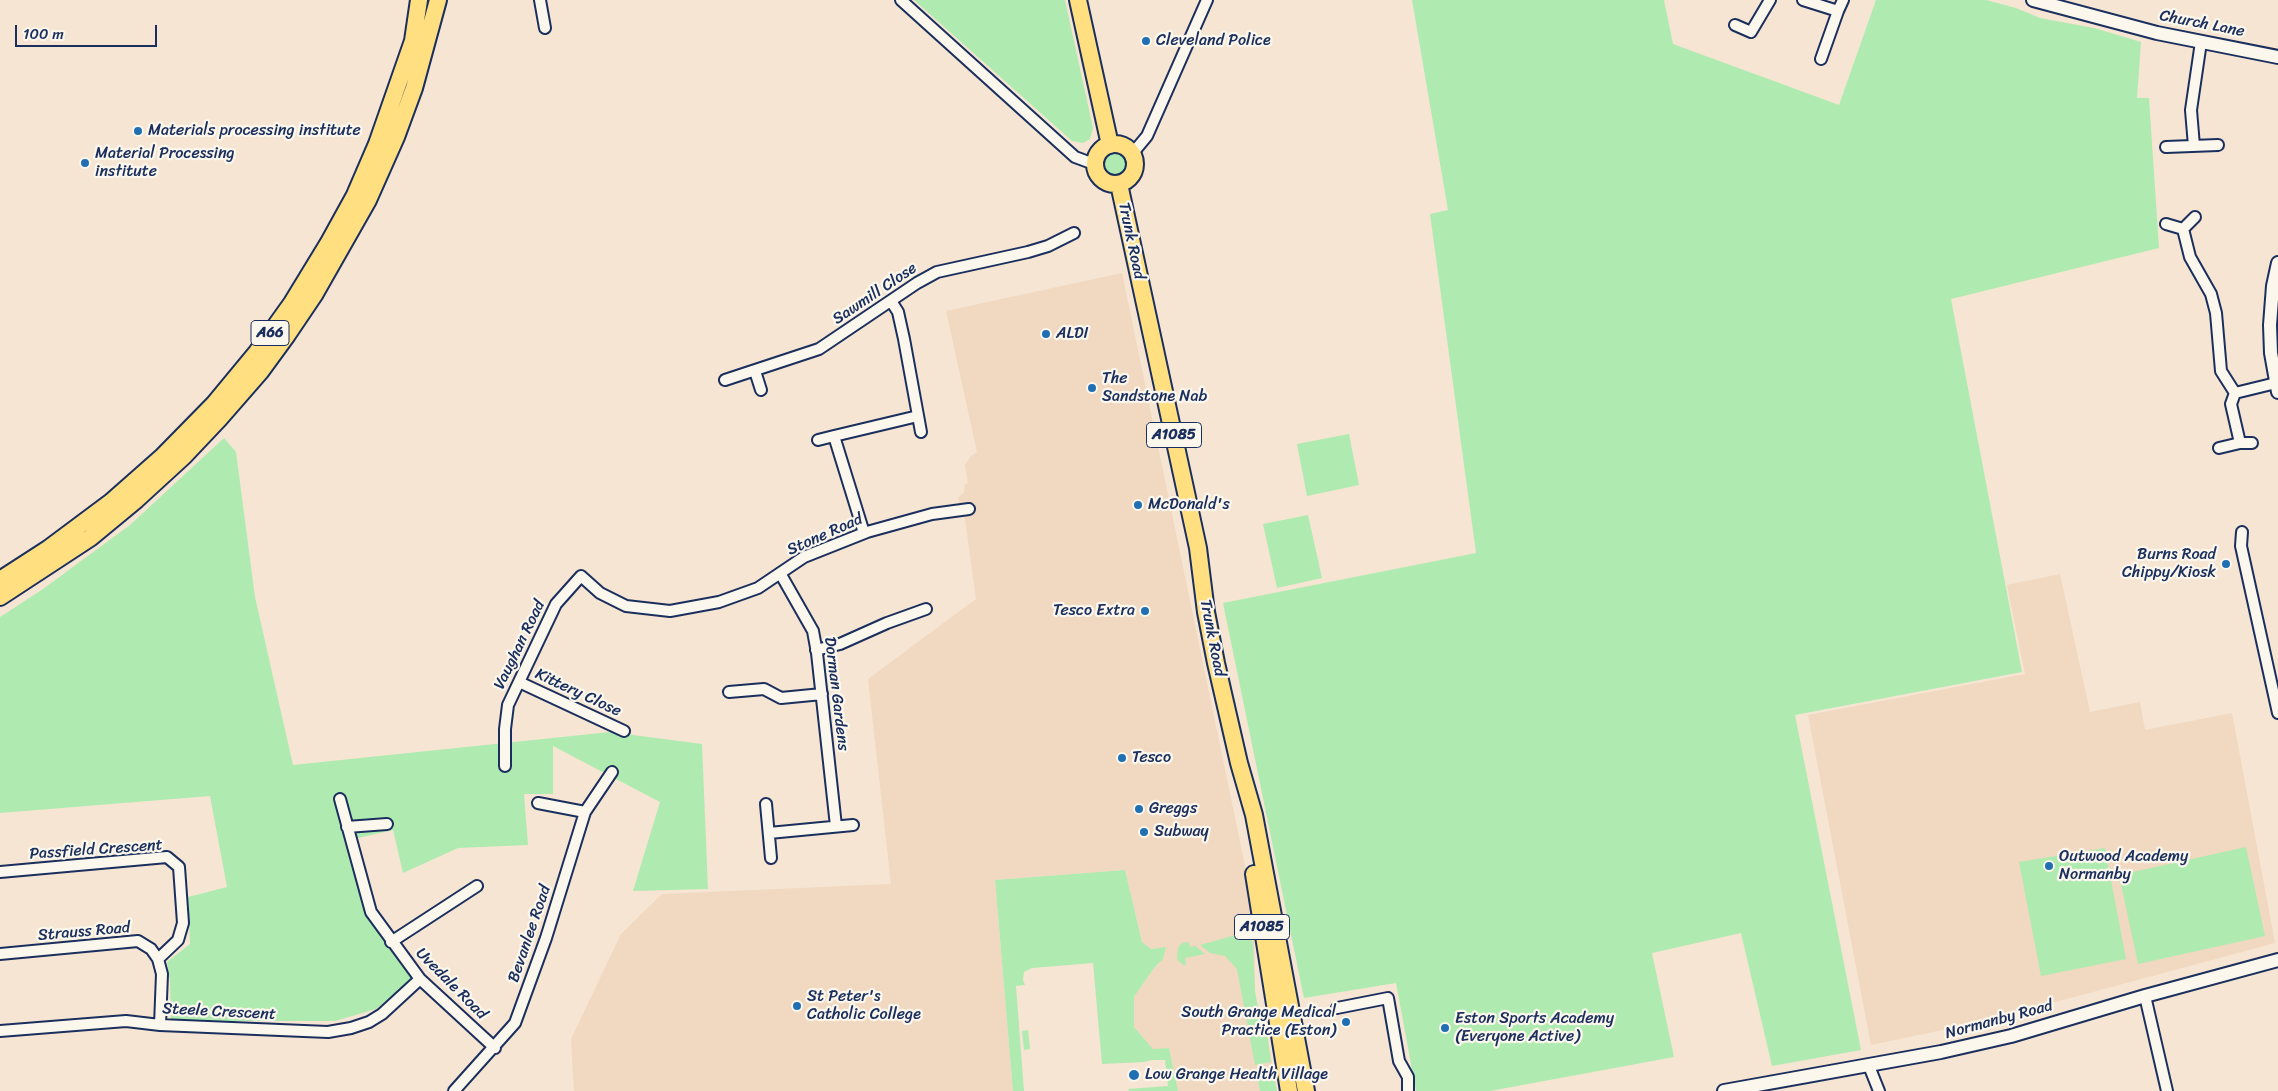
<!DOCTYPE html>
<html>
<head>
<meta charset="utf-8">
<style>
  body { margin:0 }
  #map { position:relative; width:2278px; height:1091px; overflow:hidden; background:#f5e5d2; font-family:Sriracha,sans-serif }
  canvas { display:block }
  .scale { position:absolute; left:15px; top:25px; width:142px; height:22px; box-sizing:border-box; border:2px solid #1b2f5e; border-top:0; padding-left:6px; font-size:15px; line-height:18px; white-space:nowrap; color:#1b2f5e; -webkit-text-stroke:4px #fbf7ec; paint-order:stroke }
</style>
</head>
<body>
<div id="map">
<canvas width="2278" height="1091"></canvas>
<div class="scale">100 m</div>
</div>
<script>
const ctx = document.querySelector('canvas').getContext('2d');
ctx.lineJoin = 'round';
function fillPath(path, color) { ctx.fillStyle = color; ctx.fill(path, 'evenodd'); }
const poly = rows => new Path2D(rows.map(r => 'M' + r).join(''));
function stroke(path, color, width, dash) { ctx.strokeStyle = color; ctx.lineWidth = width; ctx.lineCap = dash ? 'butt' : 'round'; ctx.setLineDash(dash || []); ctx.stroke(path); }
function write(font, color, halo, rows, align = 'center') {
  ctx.font = font + ' Sriracha,sans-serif'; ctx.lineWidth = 4.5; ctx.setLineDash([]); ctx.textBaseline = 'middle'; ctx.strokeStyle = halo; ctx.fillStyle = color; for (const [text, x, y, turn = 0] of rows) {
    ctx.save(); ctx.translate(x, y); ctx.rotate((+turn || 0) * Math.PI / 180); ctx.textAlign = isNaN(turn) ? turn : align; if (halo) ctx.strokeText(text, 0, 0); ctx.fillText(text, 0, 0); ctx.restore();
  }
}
fillPath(poly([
  [1122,273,1254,909,1255,991,1259,1013,1267,1033,1277,1091,1178,1091,1169,1048,1153,1050,1134,1027,1134,997,1154,968,1159,964,1166,947,1151,949,1142,942,1125,870,995,880,1013,1091,574,1091,571,1039,621,934,662,894,891,884,868,679,976,599,965,519,958,498,964,492,965,484,968,483,965,465,971,456,977,452,946,311],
  [2060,574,2090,712,2140,702,2145,730,2232,713,2275,943,1985,1021,1871,1045,1808,715,2025,674,2007,585]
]), '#f1d8c0');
fillPath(poly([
  [914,0,1065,0,1093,128,1090,139,1083,143,1072,141],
  [1412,0,1664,0,1673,44,1839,105,1876,0,1986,0,2016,8,2040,18,2094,28,2141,42,2137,98,2149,98,2159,248,1951,299,2022,672,1795,715,1861,1050,1772,1066,1741,933,1652,953,1674,1057,1490,1091,1416,1091,1396,983,1304,998,1223,603,1476,553,1430,214,1448,210],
  '1102 164a12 12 0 1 1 24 0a12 12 0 1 1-24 0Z',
  [1349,434,1359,485,1307,496,1297,444],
  [224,438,236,452,255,597,293,765,610,732,702,744,708,889,633,891,660,802,553,746,553,794,524,794,528,845,458,848,403,873,393,830,349,840,371,917,417,976,376,1009,335,1021,171,1021,170,980,167,962,190,944,188,897,227,887,210,796,0,813,0,617,43,589,130,525],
  [1308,515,1322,578,1277,588,1263,524],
  [2246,847,2265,936,2138,964,2119,875],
  [2105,848,2126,959,2041,976,2019,862],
  [1125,870,1142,942,1151,949,1166,947,1163,959,1154,968,1134,997,1134,1027,1153,1049,1169,1048,1178,1091,1129,1091,1128,1089,1168,1086,1165,1060,1151,1060,1144,1062,1102,1064,1093,963,1032,968,1024,972,1023,980,1025,985,1016,986,1024,1091,1013,1091,995,880],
  [1243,933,1250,936,1253,944,1255,991,1259,1013,1267,1033,1271,1062,1255,1065,1237,969,1225,956,1210,953,1200,945],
  [1189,942,1190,947,1195,946,1205,954,1185,958,1186,965,1183,965,1177,959,1178,948,1182,943],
  [1028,1030,1030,1049,1024,1050,1022,1031],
  [1272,1068,1277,1091,1260,1091,1256,1070]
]), '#afebb0');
const minor = poly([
  [540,0,545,28],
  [901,0,1075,157,1094,164],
  [1803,0,1838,11,1821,59],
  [1838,11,1843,0],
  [1735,25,1751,32,1770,0],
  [2194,146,2191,110,2201,42],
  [2166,147,2218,145],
  [1132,154,1147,136,1207,0],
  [2166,224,2183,229,2190,257,2211,294,2216,313,2221,371,2235,393],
  [2183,229,2195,217],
  [891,301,898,312,904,339,921,432],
  [755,371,761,390],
  [725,380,819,349,917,283,937,272,1028,252,1048,246,1074,233],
  [818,440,834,436],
  [2240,443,2252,443],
  [2219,448,2240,443,2231,404,2235,393,2276,383],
  [2242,532,2241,546,2278,713],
  [864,533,834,436,918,416],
  [780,573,813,631,817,653,836,826],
  [816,650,840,644,887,623,926,609],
  [519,682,624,731],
  [729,692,764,689,781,698,822,694],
  [505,766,505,729,508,705,556,604,581,576,600,593,626,606,670,611,719,602,758,588,804,557,867,532,932,514,969,509],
  [340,799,371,912,420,979,495,1048],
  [538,803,585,812],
  [766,804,771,858],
  [347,827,387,824],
  [769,833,853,825],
  [0,872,167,857,179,867,183,923,178,940,158,959],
  [391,942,477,886],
  [0,954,138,941,151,949,158,959,162,974,160,1025],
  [2145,996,2167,1091],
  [1337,1008,1388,998,1399,1061,1408,1077,1408,1091],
  [0,1031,126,1021,160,1025,328,1032,351,1028,369,1022,382,1014,420,979],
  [1869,1066,1879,1091],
  [454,1091,515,1023,546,938,585,812,612,772]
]);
const tertiary = poly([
  [2033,0,2157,33,2278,57],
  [2278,263,2273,286,2270,325,2271,353,2278,392],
  [1724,1091,1941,1052,2011,1036,2145,996,2278,960]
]);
const primary = poly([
  [1078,0,1110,145],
  '1095 164a20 20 0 1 1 40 0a20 20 0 1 1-40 0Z',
  [1119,184,1198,548,1206,612,1216,663,1239,763,1254,815,1306,1091],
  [1254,874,1289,1091]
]);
const trunk = poly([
  [0,580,48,549,111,502,162,457,214,404,257,352,292,303,328,244,355,195,377,144,413,41,419,0],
  [0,597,90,538,136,500,184,456,219,419,260,372,287,335,314,295,368,200,396,137,414,88,438,0]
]);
stroke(minor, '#1b2f5e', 14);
stroke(tertiary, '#1b2f5e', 16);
stroke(primary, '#1b2f5e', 20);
stroke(trunk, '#1b2f5e', 20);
stroke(minor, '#fbf7ec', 10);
stroke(tertiary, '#fbf7ec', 12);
stroke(primary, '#ffdf80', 16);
stroke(trunk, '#ffdf80', 16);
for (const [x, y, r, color] of [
  [1146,41,5,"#1f6fb2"],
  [138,131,5,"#1f6fb2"],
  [85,163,5,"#1f6fb2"],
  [1046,334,5,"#1f6fb2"],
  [1092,388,5,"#1f6fb2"],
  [1138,505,5,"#1f6fb2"],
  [2226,564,5,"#1f6fb2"],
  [1145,611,5,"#1f6fb2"],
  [1122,758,5,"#1f6fb2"],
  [1139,809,5,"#1f6fb2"],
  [1144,832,5,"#1f6fb2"],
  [2049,866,5,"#1f6fb2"],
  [797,1006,5,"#1f6fb2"],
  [1346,1022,5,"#1f6fb2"],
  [1445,1028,5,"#1f6fb2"],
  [1134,1075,6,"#1f6fb2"]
]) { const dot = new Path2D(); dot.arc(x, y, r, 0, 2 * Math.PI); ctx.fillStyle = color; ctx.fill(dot); stroke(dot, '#fbf7ec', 2); }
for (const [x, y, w] of [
  [270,333,38],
  [1174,435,55],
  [1262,927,55]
]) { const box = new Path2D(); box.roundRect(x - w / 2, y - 12.5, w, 25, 4); ctx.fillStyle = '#fbf7ec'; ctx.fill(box); stroke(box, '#1b2f5e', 1); }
write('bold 15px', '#1b2f5e', null, [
  ["A66",270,333],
  ["A1085",1174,435],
  ["A1085",1262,927]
]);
write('16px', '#1b2f5e', '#fbf7ec', [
  ["Church Lane",2202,24,11],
  ["Trunk Road",1131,241,78],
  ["Sawmill Close",875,294,-34],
  ["Stone Road",825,535,-24],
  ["Trunk Road",1212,638,79],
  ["Vaughan Road",520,645,-64],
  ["Kittery Close",578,693,25],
  ["Dorman Gardens",836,694,83],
  ["Passfield Crescent",96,850,-4],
  ["Strauss Road",84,932,-5],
  ["Bevanlee Road",530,934,-71],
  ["Uvedale Road",451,984,45],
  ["Steele Crescent",219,1012,3],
  ["Normanby Road",1999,1020,-15]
]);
write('16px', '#1b2f5e', '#fbf7ec', [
  ["Cleveland Police",1156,41],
  ["Materials processing institute",148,131],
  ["Material Processing",95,154],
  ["institute",95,172],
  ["ALDI",1056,334],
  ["The",1102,379],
  ["Sandstone Nab",1102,397],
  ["McDonald's",1148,505],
  ["Burns Road",2216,555,"right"],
  ["Chippy/Kiosk",2216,573,"right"],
  ["Tesco Extra",1135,611,"right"],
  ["Tesco",1132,758],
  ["Greggs",1149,809],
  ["Subway",1154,832],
  ["Outwood Academy",2059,857],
  ["Normanby",2059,875],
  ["St Peter's",807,997],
  ["Catholic College",807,1015],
  ["South Grange Medical",1336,1013,"right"],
  ["Practice (Eston)",1336,1031,"right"],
  ["Eston Sports Academy",1455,1019],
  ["(Everyone Active)",1455,1037],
  ["Low Grange Health Village",1145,1075]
], 'left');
</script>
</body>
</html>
